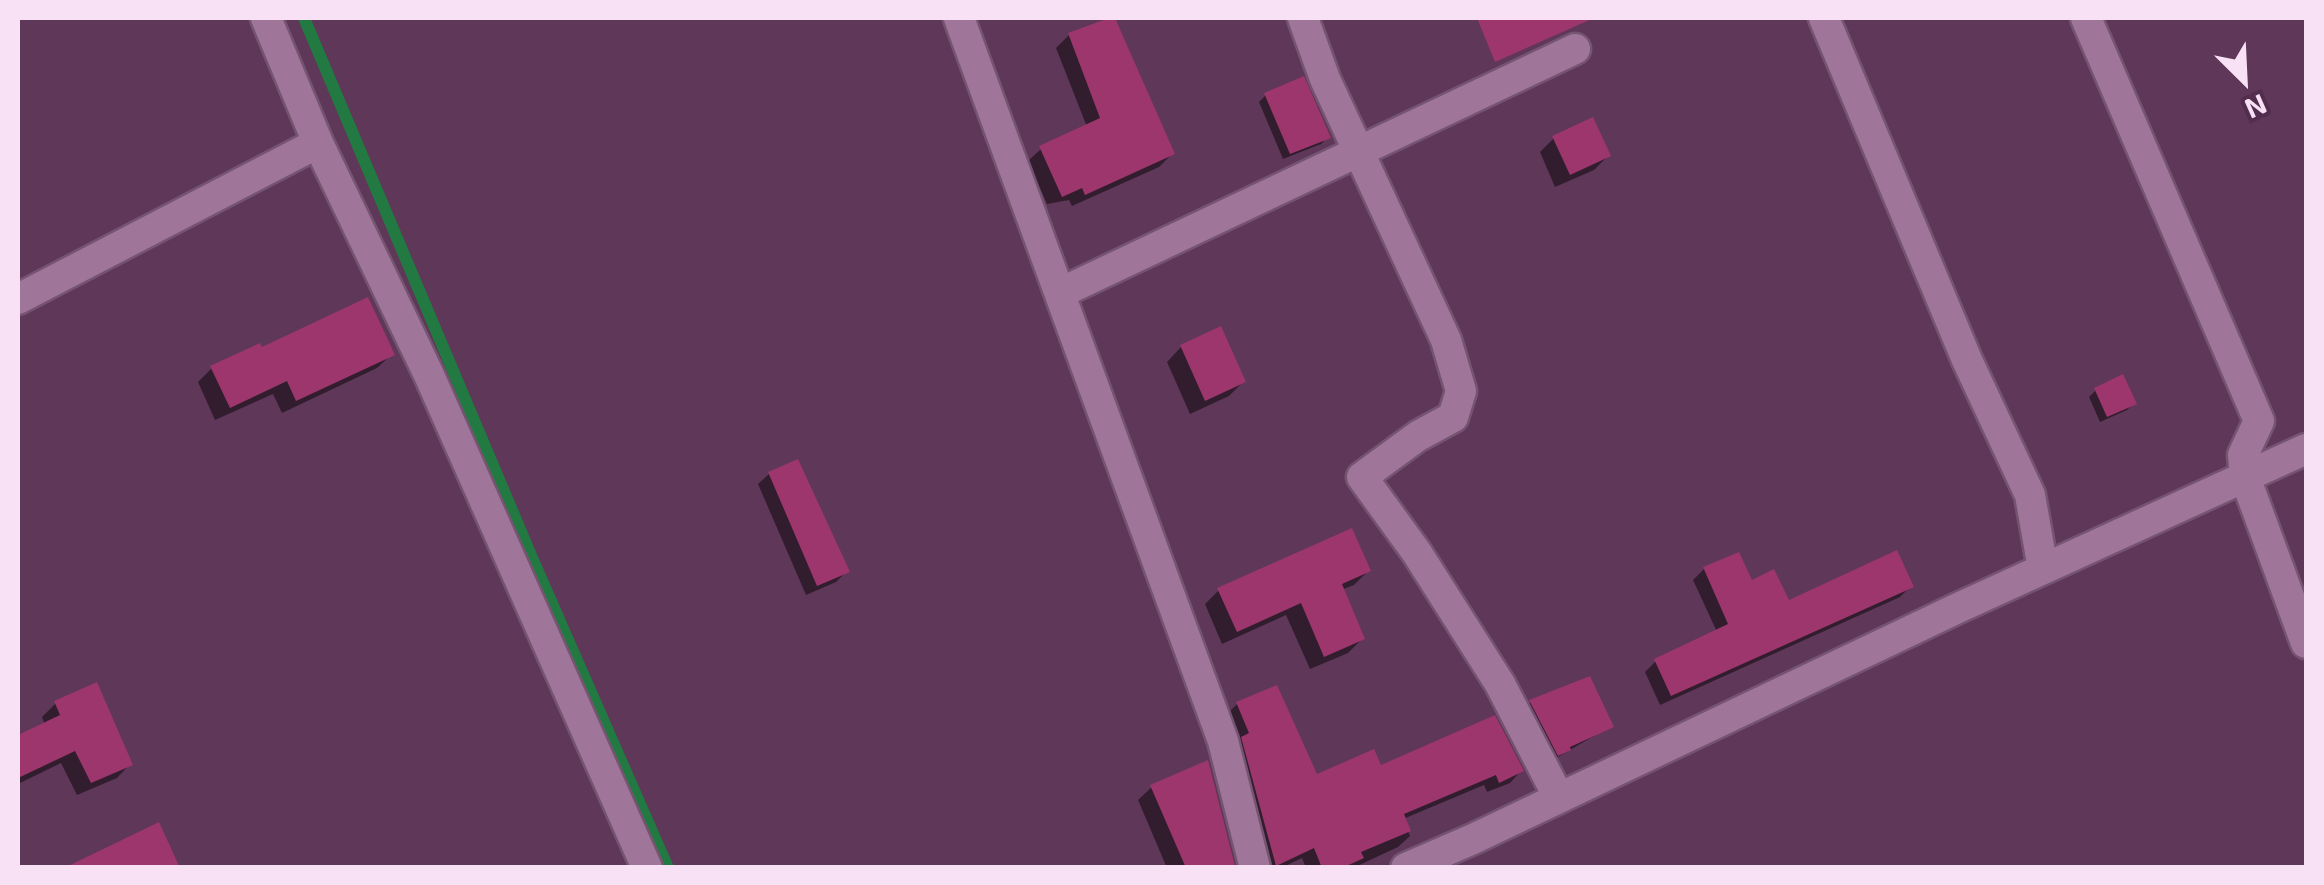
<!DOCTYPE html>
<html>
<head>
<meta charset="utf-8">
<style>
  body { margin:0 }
  #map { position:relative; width:2324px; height:885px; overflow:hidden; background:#5e3759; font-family:"Exo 2",sans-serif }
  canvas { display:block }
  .frame { position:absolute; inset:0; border:20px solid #f9e1f5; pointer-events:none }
  .north { position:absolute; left:2194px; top:30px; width:100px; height:100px; -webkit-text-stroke:8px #522d4e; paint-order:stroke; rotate:156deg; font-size:28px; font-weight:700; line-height:40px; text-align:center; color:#f9e1f5 }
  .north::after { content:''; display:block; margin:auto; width:35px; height:45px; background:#f9e1f5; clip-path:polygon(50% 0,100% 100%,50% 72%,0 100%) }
</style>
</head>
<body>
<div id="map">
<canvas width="2324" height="885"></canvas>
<div class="frame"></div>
<div class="north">N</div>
</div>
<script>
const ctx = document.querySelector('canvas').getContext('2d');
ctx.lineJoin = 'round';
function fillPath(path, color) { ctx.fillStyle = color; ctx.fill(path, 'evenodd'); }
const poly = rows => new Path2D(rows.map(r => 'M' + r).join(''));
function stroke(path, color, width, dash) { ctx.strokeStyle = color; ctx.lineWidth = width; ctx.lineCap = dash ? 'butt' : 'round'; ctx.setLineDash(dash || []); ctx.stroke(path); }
fillPath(poly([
  [1069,35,1172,154,1159,167,1072,206,1069,200,1047,204,1028,161,1041,149,1087,127,1056,48],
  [1266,95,1328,137,1321,144,1283,159,1259,102],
  [1554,138,1608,156,1594,170,1555,187,1540,152],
  [1181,347,1243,382,1229,396,1190,414,1167,362],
  [392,354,377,368,282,413,273,394,215,420,198,382,212,368],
  [2096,390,2134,403,2127,410,2100,422,2089,397],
  [769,474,847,571,836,582,806,595,758,484],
  [1704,569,1751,583,1788,603,1911,586,1900,597,1660,705,1645,672,1656,661,1717,632,1693,580],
  [1368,571,1354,585,1341,590,1362,639,1348,653,1310,669,1286,615,1222,644,1205,604,1219,590],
  [1275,688,1316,777,1380,769,1521,771,1510,783,1487,792,1484,785,1403,819,1410,836,1398,847,1353,868,1306,868,1302,858,1281,868,1260,868,1225,716,1237,704],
  [1531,702,1611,726,1551,761,1524,708],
  [56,703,130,764,117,778,77,795,61,763,18,784,18,738,45,725,42,717],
  [1207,763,1235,868,1167,868,1138,800,1152,787]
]), '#0007');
stroke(poly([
  [304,18,533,560,668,868]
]), '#237942', 12);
fillPath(poly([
  [1109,18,1115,18,1175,154,1085,195,1082,188,1062,197,1039,146,1100,118,1068,33],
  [1477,18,1594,18,1495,62],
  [1304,76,1331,138,1290,154,1264,93],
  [1593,117,1611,156,1570,175,1552,136],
  [368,297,395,355,296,401,287,381,230,408,210,366,260,343,262,347],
  [1221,326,1246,382,1205,401,1180,345],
  [2123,374,2137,404,2107,417,2094,388],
  [798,459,850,572,817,586,768,472],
  [1352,528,1371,571,1342,584,1365,639,1324,657,1301,603,1237,632,1217,588],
  [1897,550,1914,587,1671,696,1654,659,1728,624,1703,567,1739,552,1752,580,1774,569,1789,600],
  [1590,676,1614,727,1570,747,1571,750,1558,756,1529,700],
  [97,682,133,765,91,783,75,751,18,778,18,735,60,715,54,701],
  [1277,685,1317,774,1374,749,1381,765,1495,715,1524,771,1499,783,1496,775,1404,814,1411,831,1361,852,1364,858,1342,868,1322,868,1314,848,1276,866,1241,737,1249,733,1236,702],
  [1208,760,1235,866,1232,868,1186,868,1150,785],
  [159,822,180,868,64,868,126,838]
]), '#9d366c');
const street = poly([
  [266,18,318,143,429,375,647,868],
  [959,18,1223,741,1255,868],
  [1303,18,1325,79,1446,340,1461,391,1453,417,1418,436,1362,477,1417,553,1500,684,1559,798],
  [1824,18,1967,360,2030,495,2043,569],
  [2086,18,2259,421,2243,455,2245,477,2306,643],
  [1060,293,1575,49],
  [18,299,318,143],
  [1406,868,1473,839,1958,608,2306,449]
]);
stroke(street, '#755471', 35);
stroke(street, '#a0759a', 30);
</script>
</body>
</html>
